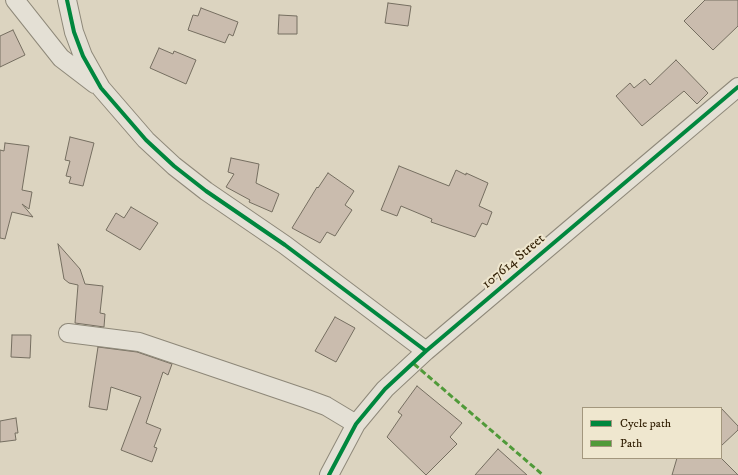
<!DOCTYPE html>
<html>
<head>
<meta charset="utf-8">
<style>
  body { margin:0 }
  #map { position:relative; width:738px; height:475px; overflow:hidden; background:#dcd4c0; font-family:"IM FELL DW Pica",serif }
  canvas { display:block }
  .legend { position:absolute; left:582px; top:407px; width:140px; height:52px; box-sizing:border-box; background:#efe7cf; border:1px solid #a3977d; margin:0; padding:5px 7px; list-style:none; font-size:12px; color:#301e03 }
  .legend li { display:flex; align-items:center; gap:8px; height:20px }
  .legend b { width:20px; border:1px solid #a3977d }
</style>
</head>
<body>
<div id="map">
<canvas width="738" height="475"></canvas>
<ul class="legend">
<li><b style="height:5px;background:#00873e"></b>Cycle path</li>
<li><b style="height:5px;background:#509a39"></b>Path</li>
</ul>
</div>
<script>
const ctx = document.querySelector('canvas').getContext('2d');
ctx.lineJoin = 'round';
function fillPath(path, color) { ctx.fillStyle = color; ctx.fill(path, 'evenodd'); }
const poly = rows => new Path2D(rows.map(r => 'M' + r).join(''));
function stroke(path, color, width, dash) { ctx.strokeStyle = color; ctx.lineWidth = width; ctx.lineCap = dash ? 'butt' : 'round'; ctx.setLineDash(dash || []); ctx.stroke(path); }
function write(font, color, halo, rows, align = 'center') {
  ctx.font = font + ' "IM FELL DW Pica",serif'; ctx.lineWidth = 4; ctx.setLineDash([]); ctx.textBaseline = 'middle'; ctx.strokeStyle = halo; ctx.fillStyle = color; for (const [text, x, y, turn = 0] of rows) {
    ctx.save(); ctx.translate(x, y); ctx.rotate((+turn || 0) * Math.PI / 180); ctx.textAlign = isNaN(turn) ? turn : align; if (halo) ctx.strokeText(text, 0, 0); ctx.fillText(text, 0, 0); ctx.restore();
  }
}
const building = poly([
  [705,0,738,0,738,26,713,50,684,21,705,0],
  [388,3,411,6,408,26,385,23,388,3],
  [201,8,238,22,233,36,229,34,225,43,188,30,193,15,198,16,201,8],
  [279,15,297,16,297,34,278,34,279,15],
  [13,30,25,55,0,67,0,36,13,30],
  [159,48,173,54,174,51,196,60,186,84,150,68,159,48],
  [676,60,708,93,697,104,684,91,642,126,616,96,630,83,634,88,645,79,650,85,676,60],
  [70,137,94,143,83,186,69,183,71,177,66,176,70,161,65,160,70,137],
  [5,143,29,146,22,190,32,192,29,209,22,204,33,217,12,212,5,239,0,238,0,150,4,151,5,143],
  [231,158,259,164,256,183,279,194,272,212,249,202,250,200,226,187,234,174,228,172,231,158],
  [399,166,449,186,456,170,466,175,466,173,488,183,479,206,492,212,487,225,482,223,475,237,431,222,432,219,401,206,397,216,381,210,399,166],
  [328,173,354,191,345,205,352,210,342,225,335,236,327,232,320,243,292,228,317,187,318,188,328,173],
  [131,207,158,223,140,250,106,230,116,213,124,218,131,207],
  [58,244,80,269,85,284,103,286,100,313,105,314,104,327,75,323,78,285,69,283,64,279,58,244],
  [335,317,355,328,336,362,315,351,335,317],
  [12,335,31,335,30,358,11,357,12,335],
  [98,347,137,352,172,364,168,375,163,372,146,423,161,429,154,447,157,448,152,462,121,450,141,397,111,387,107,410,89,407,98,347],
  [417,386,462,423,450,437,457,444,426,475,387,437,402,415,398,412,417,386],
  [721,408,738,426,738,430,721,446,721,408],
  [16,418,18,433,15,433,16,440,0,442,0,421,16,418],
  [498,449,527,475,475,475,498,449],
  [677,458,721,458,738,475,672,475,677,458]
]);
fillPath(building, '#cabcae');
stroke(building, '#756e60', 1);
const minor = poly([
  [15,0,61,58,95,84],
  [67,0,74,32,83,56,101,88,146,140,174,166,206,191,285,245,426,351],
  [68,333,139,342,307,399,326,406,356,424],
  [329,475,356,424,385,389,426,351,738,87]
]);
stroke(minor, '#8e8879', 20);
stroke(minor, '#e4e0d5', 18);
stroke(poly([
  [414,364,543,475]
]), '#509a39', 3, [6, 3]);
stroke(poly([
  [67,0,74,32,83,56,101,88,146,140,174,166,206,191,285,245,426,351],
  [329,475,356,424,385,389,426,351,738,87]
]), '#00873e', 4);
write('14px', '#301e03', '#efe7cf', [
  ["107614 Street",514,262,-40]
]);
</script>
</body>
</html>
